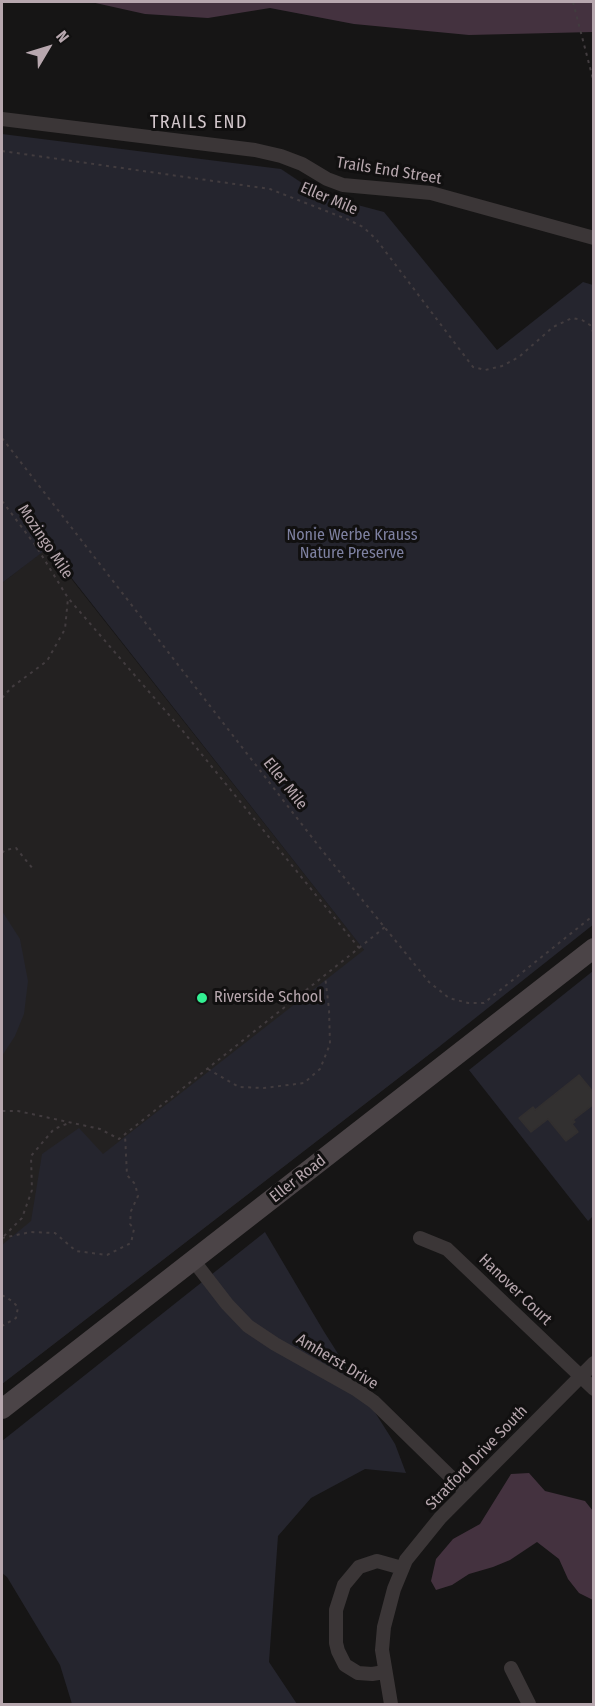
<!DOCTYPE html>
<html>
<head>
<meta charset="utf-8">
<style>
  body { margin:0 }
  #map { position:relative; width:595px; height:1706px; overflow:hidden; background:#161515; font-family:"Fira Sans Condensed",sans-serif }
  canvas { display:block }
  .frame { position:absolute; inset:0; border:3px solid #b7a7ae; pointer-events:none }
  .north { position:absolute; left:18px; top:18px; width:60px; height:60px; -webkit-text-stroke:4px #111010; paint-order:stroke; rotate:52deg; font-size:16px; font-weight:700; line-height:24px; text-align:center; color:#b7a7ae }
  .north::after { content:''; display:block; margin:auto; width:21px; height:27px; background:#b7a7ae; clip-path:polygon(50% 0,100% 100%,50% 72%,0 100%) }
</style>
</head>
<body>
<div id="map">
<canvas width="595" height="1706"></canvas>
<div class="frame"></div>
<div class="north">N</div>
</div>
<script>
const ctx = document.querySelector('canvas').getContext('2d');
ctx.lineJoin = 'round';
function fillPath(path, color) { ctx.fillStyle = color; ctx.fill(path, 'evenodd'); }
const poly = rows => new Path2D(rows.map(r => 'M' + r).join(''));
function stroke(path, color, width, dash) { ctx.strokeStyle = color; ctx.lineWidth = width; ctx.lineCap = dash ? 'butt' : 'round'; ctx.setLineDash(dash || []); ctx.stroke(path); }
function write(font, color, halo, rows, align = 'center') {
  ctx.font = font + ' "Fira Sans Condensed",sans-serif'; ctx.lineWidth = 6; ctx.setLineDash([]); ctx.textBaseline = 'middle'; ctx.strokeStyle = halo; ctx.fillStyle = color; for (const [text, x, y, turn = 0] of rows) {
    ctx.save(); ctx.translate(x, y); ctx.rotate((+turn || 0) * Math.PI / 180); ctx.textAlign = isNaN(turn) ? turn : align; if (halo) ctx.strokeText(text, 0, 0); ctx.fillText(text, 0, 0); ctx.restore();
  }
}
fillPath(poly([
  [47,548,440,1046,2,1384,2,583]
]), '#232121');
fillPath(poly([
  [2,134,281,169,320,195,384,212,497,350,583,282,593,285,594,924,440,1046,2,1384,2,1245,31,1221,42,1154,79,1128,103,1154,364,950,48,548,2,583],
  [2,911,20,939,28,981,24,1014,15,1036,2,1056],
  [593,971,593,1216,588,1221,469,1070],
  [265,1232,323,1330,395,1444,406,1473,365,1469,311,1498,278,1536,269,1662,297,1704,72,1704,60,1665,7,1577,2,1573,2,1441]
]), '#25252e');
fillPath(poly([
  [91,2,593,2,593,32,469,35,354,24,270,8,208,18,145,14],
  [529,1473,545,1491,585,1501,593,1511,593,1600,579,1593,568,1579,559,1559,537,1542,510,1560,493,1567,469,1574,452,1585,436,1590,431,1581,436,1559,453,1539,480,1524,511,1474]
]), '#44323f');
const building = poly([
  [579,1075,594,1093,594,1104,573,1120,575,1122,572,1124,578,1132,566,1141,548,1119,531,1132,519,1118,533,1107,535,1110,579,1075]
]);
fillPath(building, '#323030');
stroke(building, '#322f2f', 1.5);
stroke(poly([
  [573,2,594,83],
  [2,151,270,189,349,220,363,227,376,239,473,367,485,370,502,366,519,357,553,327,572,318,582,320,590,325,594,334],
  [2,438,321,849,429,982,449,998,468,1003,484,1003,594,915],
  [2,501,36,546,68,598,182,730,359,948,119,1139,100,1129,18,1111,2,1111],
  [2,698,12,687,47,661,65,629,68,598],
  [2,853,5,850,16,848,33,869],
  [359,948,385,927],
  [208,1069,239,1087,264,1088,304,1083,320,1069,330,1044,329,1009,325,976],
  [4,1236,22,1218,32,1190,31,1156,54,1129,69,1123],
  [2,1238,31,1232,55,1233,76,1251,107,1255,131,1243,134,1229,130,1224,131,1211,138,1196,135,1184,127,1175,125,1135],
  [2,1295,12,1301,18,1307,16,1318,2,1326]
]), '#423c3f', 2, [3, 4.5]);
stroke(poly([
  [2,119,255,150,281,156,302,164,327,179,343,185,431,193,594,238],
  [420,1238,447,1249,594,1389],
  [193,1260,227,1304,248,1326,275,1344,357,1390,374,1402,466,1492],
  [511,1668,529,1704],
  [385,1672,372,1674,358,1673,345,1665,338,1651,336,1643,336,1610,344,1585,359,1567,377,1561,402,1568],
  [391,1704,382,1650,384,1627,394,1589,406,1560,440,1518,594,1363]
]), '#3b3637', 14);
stroke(poly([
  [2,1409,594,948]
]), '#4b4447', 20);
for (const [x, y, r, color] of [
  [202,998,6,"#33f093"]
]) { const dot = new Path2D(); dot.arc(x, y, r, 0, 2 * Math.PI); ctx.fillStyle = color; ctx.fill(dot); stroke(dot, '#111010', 2); }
write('16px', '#b7a7ae', '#111010', [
  ["Trails End Street",389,171,9],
  ["Eller Mile",329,199,23],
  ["Mozingo Mile",45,542,56],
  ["Eller Mile",285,784,52],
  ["Eller Road",298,1179,-38],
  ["Hanover Court",515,1290,44],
  ["Amherst Drive",337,1362,31],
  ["Stratford Drive South",477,1458,-46]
]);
write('16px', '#7e81a1', '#111010', [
  ["Nonie Werbe Krauss",352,536],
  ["Nature Preserve",352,554]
]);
write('16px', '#b7a7ae', '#111010', [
  ["Riverside School",214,998]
], 'left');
ctx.letterSpacing = '1.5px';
write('18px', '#d3c7cc', '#111010', [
  ["TRAILS END",199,123]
]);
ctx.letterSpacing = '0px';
</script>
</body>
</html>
